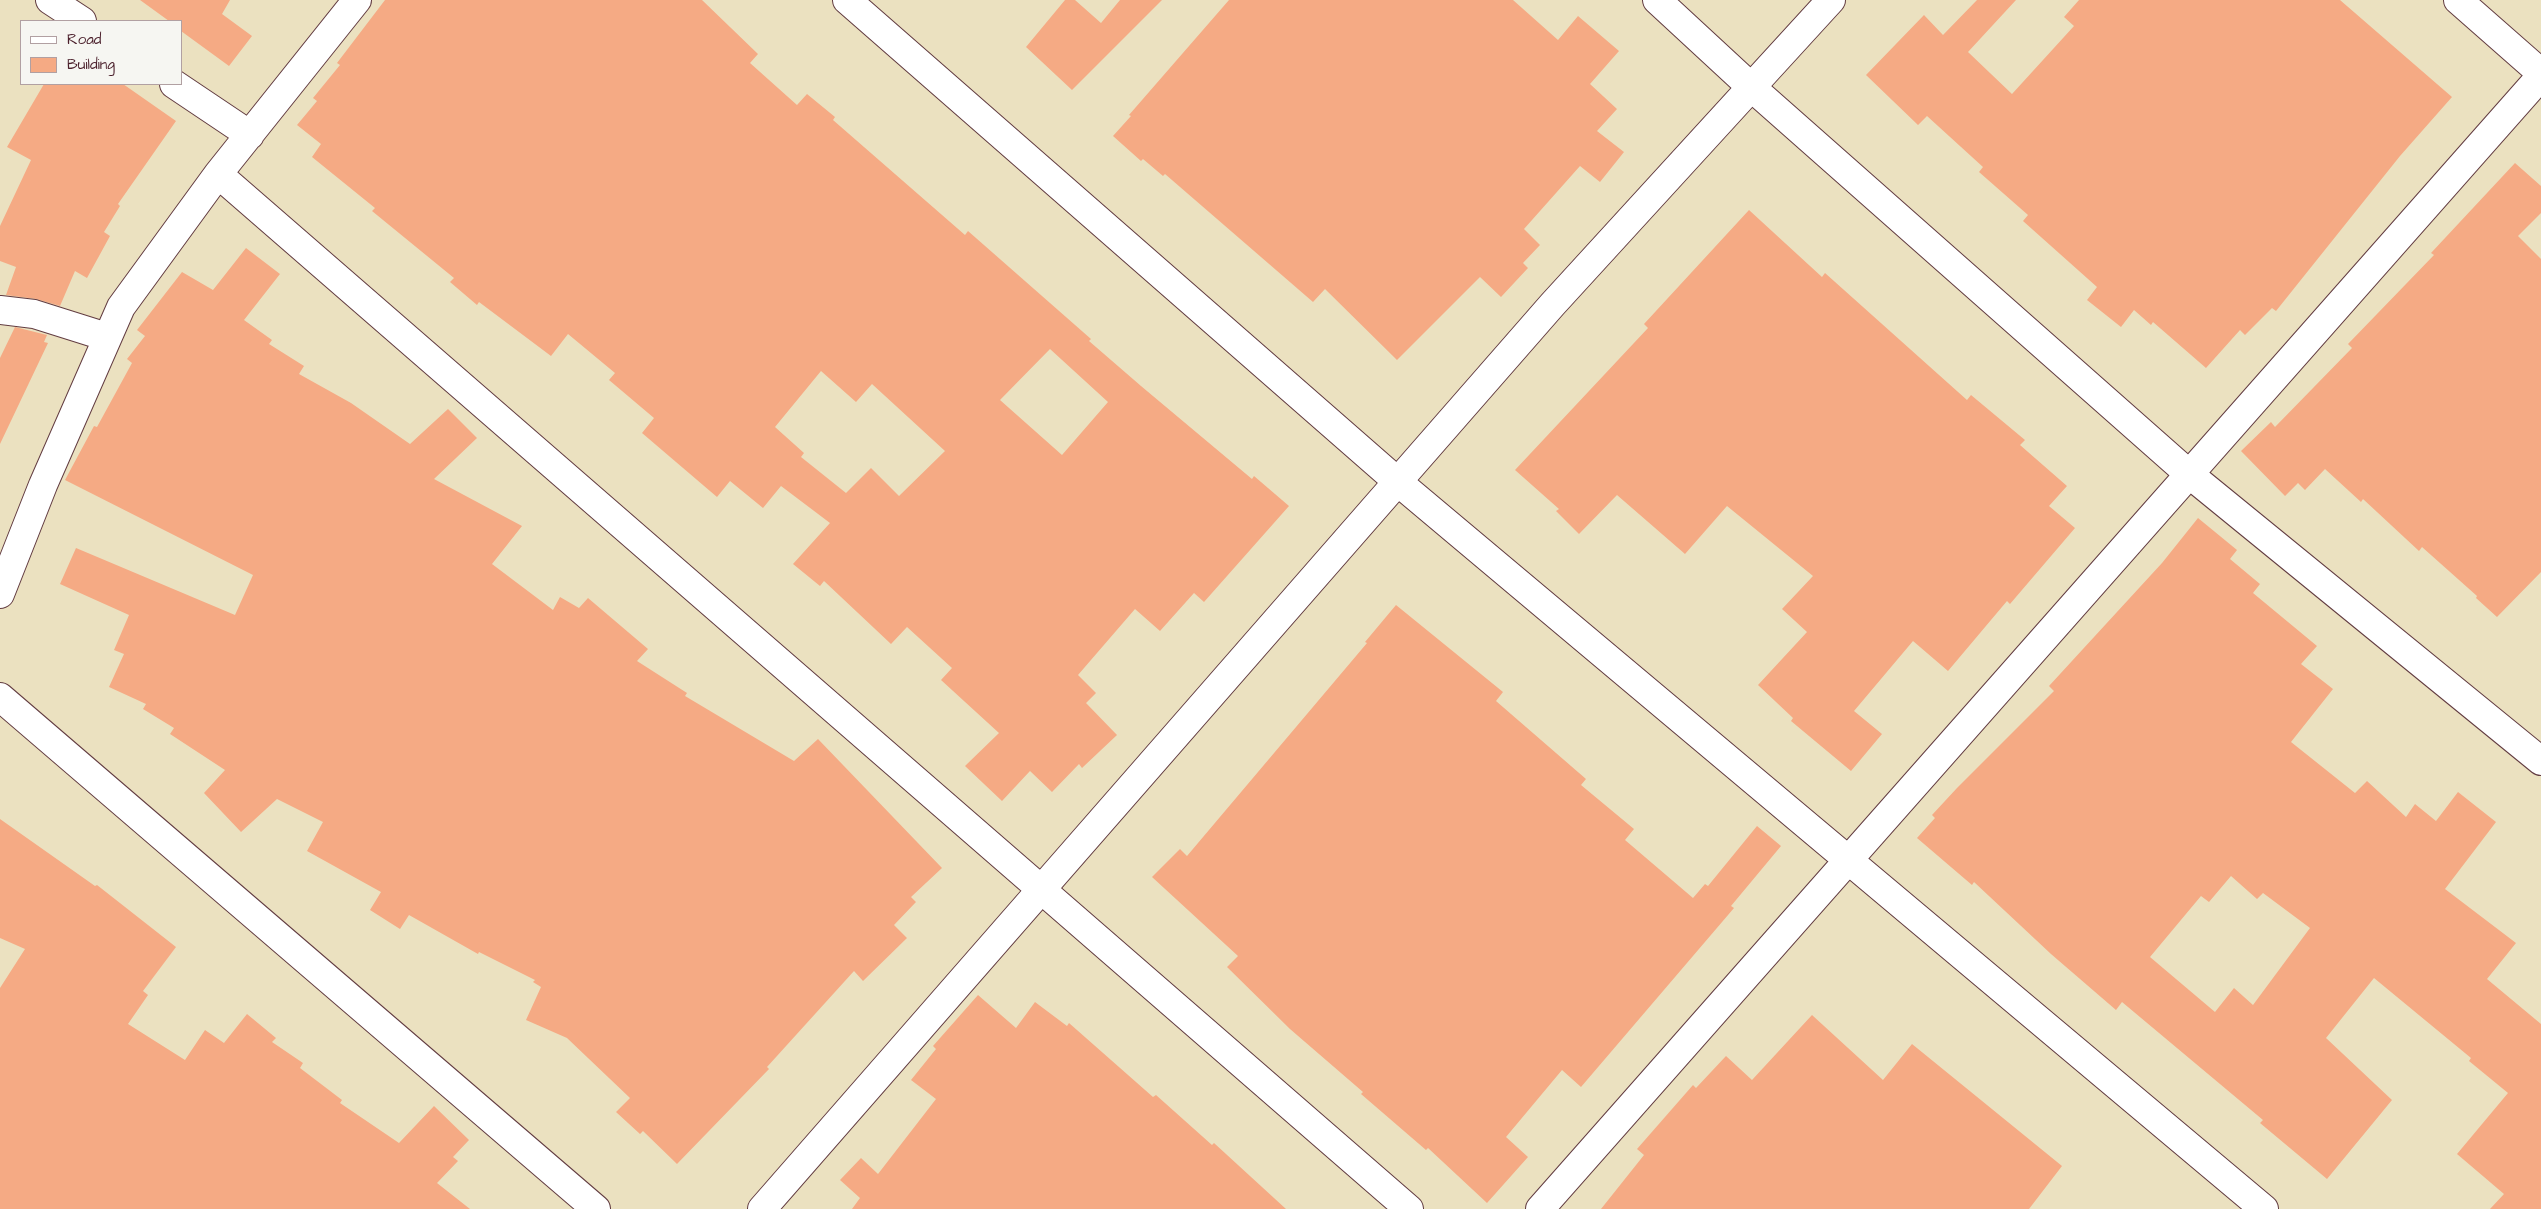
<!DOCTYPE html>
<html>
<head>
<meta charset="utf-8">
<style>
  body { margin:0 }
  #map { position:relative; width:2541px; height:1209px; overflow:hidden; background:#ebe1c0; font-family:"Architects Daughter",sans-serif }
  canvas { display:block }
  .legend { position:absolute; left:20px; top:20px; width:162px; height:65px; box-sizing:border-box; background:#f6f6f2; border:1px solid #b1a0a2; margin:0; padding:6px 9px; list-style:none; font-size:15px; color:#4a1f2b }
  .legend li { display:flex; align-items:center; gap:10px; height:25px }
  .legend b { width:25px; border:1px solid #b1a0a2 }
</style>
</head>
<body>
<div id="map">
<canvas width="2541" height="1209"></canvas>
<ul class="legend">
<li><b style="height:6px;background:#fff"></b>Road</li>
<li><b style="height:14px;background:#f5aa84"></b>Building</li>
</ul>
</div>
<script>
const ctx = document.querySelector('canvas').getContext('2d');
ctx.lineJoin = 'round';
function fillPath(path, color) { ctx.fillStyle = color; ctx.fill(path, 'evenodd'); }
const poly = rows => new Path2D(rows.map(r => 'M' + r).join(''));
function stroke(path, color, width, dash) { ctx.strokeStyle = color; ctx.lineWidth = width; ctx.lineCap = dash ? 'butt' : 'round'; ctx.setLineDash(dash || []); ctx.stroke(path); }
fillPath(poly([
  [140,0,230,0,222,14,252,36,229,66,181,31,181,21,169,21],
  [385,0,702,0,758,54,750,63,797,105,807,94,835,117,833,120,965,235,968,231,1091,339,1089,341,1141,386,1252,479,1254,476,1289,506,1204,602,1194,593,1160,631,1135,609,1078,675,1096,693,1086,703,1117,735,1082,768,1079,764,1052,792,1030,771,1002,801,965,766,999,733,941,680,952,668,907,627,891,644,824,581,820,586,793,564,830,523,781,486,763,508,730,481,717,497,642,433,654,418,609,380,615,373,568,334,551,356,479,302,477,305,450,282,454,278,372,211,375,208,312,157,321,144,297,125,317,101,313,98,340,65,337,63],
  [1050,349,1108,402,1062,455,1000,400],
  [821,371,856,402,872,384,945,451,899,496,871,468,846,493,801,457,804,453,775,427],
  [1065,0,1075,0,1101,23,1120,0,1162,0,1072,90,1026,47],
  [1229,0,1513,0,1558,40,1578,16,1619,51,1590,84,1617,109,1597,131,1624,152,1600,182,1580,166,1524,229,1540,245,1523,263,1528,268,1501,297,1480,277,1397,360,1325,289,1313,302,1165,174,1163,176,1143,159,1141,161,1113,136,1131,116,1129,115],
  [1977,0,2016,0,1968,52,2012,94,2074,26,2064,17,2079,0,2340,0,2452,97,2400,156,2276,311,2272,308,2245,335,2240,330,2206,368,2153,322,2151,325,2134,310,2121,327,2087,300,2097,287,2023,221,2028,215,1979,172,1983,167,1927,116,1918,125,1866,75,1924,15,1943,35],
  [44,84,123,84,176,121,118,204,120,206,104,232,110,236,87,278,75,271,60,306,36,299,6,295,16,267,0,261,0,226,31,160,7,147],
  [2515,163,2541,186,2541,213,2518,236,2541,259,2541,572,2497,617,2476,598,2477,596,2422,547,2419,551,2363,499,2361,502,2325,469,2305,490,2298,483,2285,496,2241,451,2271,422,2275,427,2352,348,2348,344,2434,255,2431,253],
  [1749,210,1822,277,1825,273,1967,400,1971,395,2025,440,2020,445,2067,486,2049,506,2075,528,2010,604,2007,601,1948,671,1913,641,1854,711,1882,734,1851,771,1791,721,1793,718,1758,685,1807,632,1782,609,1813,576,1727,506,1685,554,1617,495,1579,534,1556,511,1559,509,1515,470,1648,328,1644,324],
  [246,248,280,274,244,320,272,340,269,344,304,366,299,374,351,403,410,444,448,409,477,438,434,479,522,526,492,564,553,610,560,597,579,608,588,598,648,649,637,661,687,693,685,696,794,761,818,739,942,868,911,897,916,902,894,925,907,938,863,981,854,971,767,1067,769,1069,677,1164,643,1131,640,1134,616,1112,630,1098,567,1038,526,1020,541,987,533,982,535,980,479,952,478,954,409,915,400,929,370,910,381,892,307,851,323,822,277,799,241,832,204,793,225,770,170,734,174,728,143,709,146,704,109,687,124,654,114,650,129,615,60,584,76,548,235,615,253,575,65,480,94,426,97,427,132,363,127,359,145,336,137,330,182,272,213,290],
  [15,327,47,335,44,342,48,343,0,444,0,358],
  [2198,518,2237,550,2230,559,2260,584,2253,593,2317,646,2301,664,2333,689,2291,742,2355,793,2367,781,2406,817,2415,804,2436,821,2458,792,2496,822,2445,889,2516,943,2487,979,2541,1024,2541,1209,2490,1209,2504,1194,2457,1154,2508,1093,2469,1061,2471,1058,2374,978,2326,1038,2392,1100,2327,1179,2260,1123,2263,1120,2122,1002,2116,1010,2051,954,1974,882,1972,885,1917,838,1935,818,1932,815,1957,788,2054,691,2049,686,2162,563],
  [2231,876,2257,899,2263,893,2310,928,2253,1005,2234,988,2215,1012,2150,957,2201,896,2209,902],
  [1396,605,1503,692,1496,701,1586,779,1581,785,1634,829,1625,840,1693,898,1705,884,1708,886,1757,826,1781,846,1731,906,1734,908,1581,1087,1562,1070,1506,1137,1528,1157,1487,1203,1428,1148,1426,1150,1361,1094,1363,1092,1290,1029,1227,967,1238,956,1152,877,1180,849,1187,856,1367,643,1365,642],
  [0,819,95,886,97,885,176,947,143,991,148,995,128,1024,185,1060,205,1030,224,1043,247,1014,276,1038,272,1042,303,1063,300,1068,342,1100,340,1103,399,1143,434,1106,469,1140,453,1157,458,1161,437,1183,470,1209,0,1209,0,988,25,949,0,938],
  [978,995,1016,1028,1035,1002,1067,1026,1069,1023,1153,1097,1156,1095,1212,1145,1214,1143,1286,1209,852,1209,860,1198,840,1180,861,1158,878,1174,936,1099,911,1080,936,1049,933,1046],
  [1812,1015,1883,1080,1912,1044,2062,1166,2029,1209,1601,1209,1644,1155,1637,1149,1693,1085,1696,1088,1726,1056,1752,1080]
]), '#f5aa84');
const minor = poly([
  [50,0,82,21],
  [847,0,1398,482,2264,1209],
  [1657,0,1750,86,2189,474,2541,761],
  [2458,0,2541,73],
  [174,84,250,135],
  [218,174,1409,1209],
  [0,310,34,314,107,337],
  [0,594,43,485,121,307,218,174,357,0],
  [0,697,596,1209],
  [1540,1209,2541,76]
]);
const secondary = poly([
  [762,1209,1552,305,1831,0]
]);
stroke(minor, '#623c41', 30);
stroke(secondary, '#623c41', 30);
stroke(minor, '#fff', 28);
stroke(secondary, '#fff', 28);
</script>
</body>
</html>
